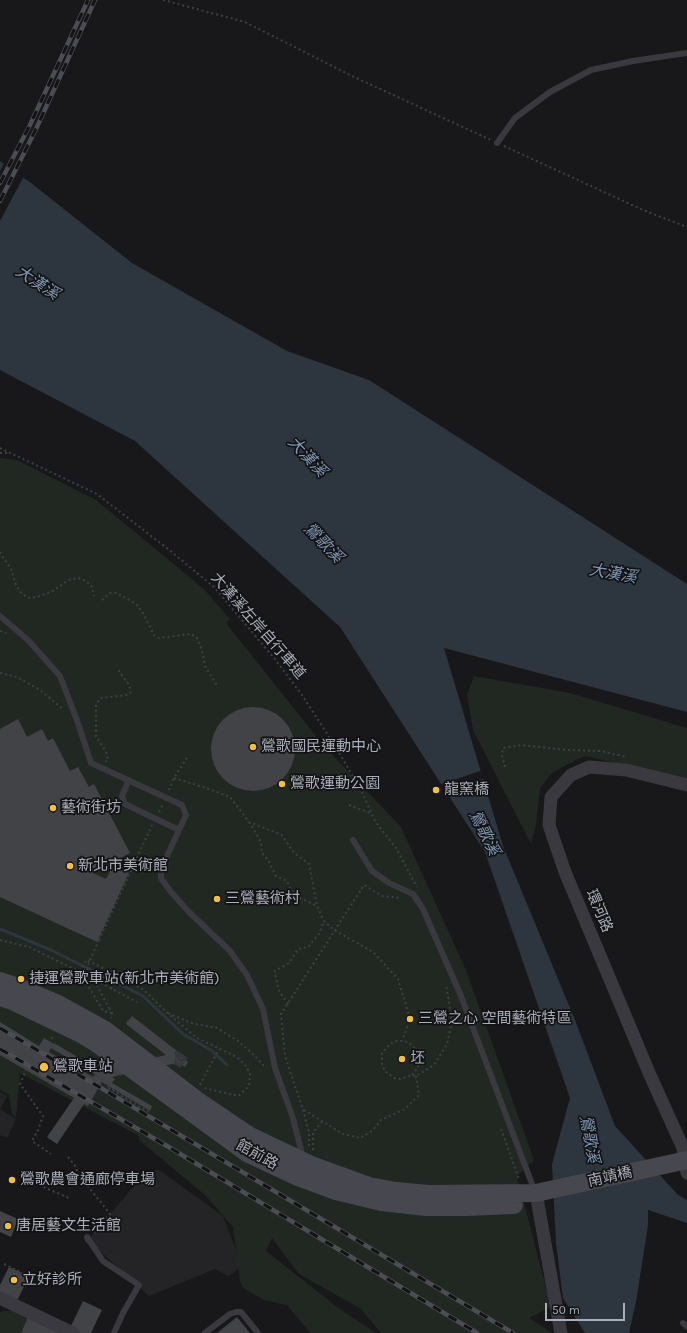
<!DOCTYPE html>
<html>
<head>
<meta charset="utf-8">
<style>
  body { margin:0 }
  #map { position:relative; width:687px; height:1333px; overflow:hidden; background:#18181a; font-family:Karla,sans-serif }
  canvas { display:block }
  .scale { position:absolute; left:545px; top:1303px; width:80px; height:18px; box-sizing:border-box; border:2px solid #aaaeba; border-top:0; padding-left:5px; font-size:12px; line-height:14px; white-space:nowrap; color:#aaaeba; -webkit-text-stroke:3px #131315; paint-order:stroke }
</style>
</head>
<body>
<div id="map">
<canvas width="687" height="1333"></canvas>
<div class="scale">50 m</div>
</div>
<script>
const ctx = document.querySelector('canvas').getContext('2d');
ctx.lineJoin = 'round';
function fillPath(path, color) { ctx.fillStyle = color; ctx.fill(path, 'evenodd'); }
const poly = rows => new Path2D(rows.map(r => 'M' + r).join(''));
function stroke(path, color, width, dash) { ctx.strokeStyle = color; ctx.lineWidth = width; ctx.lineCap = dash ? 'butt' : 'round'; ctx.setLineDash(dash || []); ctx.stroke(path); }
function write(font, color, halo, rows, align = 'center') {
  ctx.font = font + ' Karla,"Noto Sans TC",sans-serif'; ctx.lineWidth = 3.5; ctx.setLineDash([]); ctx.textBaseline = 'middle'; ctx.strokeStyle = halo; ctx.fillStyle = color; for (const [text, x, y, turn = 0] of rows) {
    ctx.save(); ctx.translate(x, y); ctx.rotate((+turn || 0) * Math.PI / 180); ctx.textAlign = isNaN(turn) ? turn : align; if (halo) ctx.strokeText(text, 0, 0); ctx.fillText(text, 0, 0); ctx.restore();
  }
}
fillPath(poly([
  [0,1092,7,1096,0,1109,16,1119,7,1138,0,1135],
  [159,1170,223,1216,242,1266,229,1276,215,1269,149,1296,88,1240,147,1171]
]), '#242427');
fillPath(poly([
  [0,458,17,460,96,500,204,589,230,619,226,623,323,745,401,827,466,970,534,1160,517,1176,551,1307,529,1318,552,1333,381,1333,361,1309,299,1274,272,1238,266,1251,337,1307,376,1333,310,1333,287,1305,264,1300,243,1288,240,1281,233,1227,205,1195,139,1140,139,1136,20,1073,16,1117,12,1114,9,1095,0,1089],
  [474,676,570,693,687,728,687,781,586,756,578,759,553,772,540,788,536,825,531,844,473,730,467,695],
  [2,1311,15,1311,28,1317,21,1333,0,1333,0,1313]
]), '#202821');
fillPath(poly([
  [0,161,31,183,132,263,287,351,369,380,687,584,687,712,444,648,503,846,575,1020,615,1126,678,1195,687,1200,687,1223,648,1210,648,1225,636,1302,629,1333,585,1333,563,1298,556,1243,552,1164,570,1098,485,852,340,627,135,441,0,370]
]), '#2d363e');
fillPath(poly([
  [5,162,24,176,0,221,0,171],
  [483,770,485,778,444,791,439,785]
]), '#18181a');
stroke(poly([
  [0,929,51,950,143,996,183,1034,211,1050,227,1065]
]), '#2d363e', 3);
fillPath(poly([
  '211 749a42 42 0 1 1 84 0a42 42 0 1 1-84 0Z',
  [18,719,27,737,42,729,48,741,53,738,70,771,78,767,89,787,94,784,130,853,93,873,106,879,113,865,129,873,97,942,0,897,0,729],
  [132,1016,186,1058,185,1059,188,1062,185,1067,177,1063,112,1077,115,1079,112,1083,152,1106,150,1111,102,1082,88,1106,84,1104,57,1144,47,1137,74,1098,0,1055,0,1022,39,1046,44,1038,54,1044,54,1043,99,1070,166,1055,126,1024],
  [51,1048,95,1074,93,1077,49,1052],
  [0,1211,18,1219,11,1237,0,1232],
  [9,1267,29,1276,17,1301,0,1293,0,1285],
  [83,1301,102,1310,91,1333,80,1333,70,1328],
  [28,1317,59,1333,21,1333],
  [237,1317,250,1333,217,1333]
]), '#424347');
stroke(poly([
  [175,1058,177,1058,184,1063]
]), '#35363a', 13, [13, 6]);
stroke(poly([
  [163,0,245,22,352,76,491,140],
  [504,146,643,210,687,227],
  [0,448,97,494,168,549,214,587,274,658,302,695,335,746,360,788,375,821,396,848,417,887],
  [0,453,9,453],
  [0,552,2,556,11,569,16,585,22,594,29,598,37,597,51,592,69,580,78,578,86,581,92,587,94,596],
  [102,600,110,593,117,593,136,604,143,613,154,635,159,638,191,634,197,638,202,650,205,666,218,687],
  [0,631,6,633],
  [0,673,17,677,40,690,64,710],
  [105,762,108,760,106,752,96,736,96,704,101,698,126,695,130,693,131,691,129,685,117,668],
  [505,767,502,755,503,748,521,745,568,750,601,751,627,757],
  [174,778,206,788,230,797,249,822,282,835,294,853,309,864,317,906,324,921,334,930,373,952,398,979,410,1019,402,1041],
  [169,790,174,778,187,758],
  [349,805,370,813],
  [159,812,163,804],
  [249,822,261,842,262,853,268,860,276,876,287,881,291,890,298,897,317,906],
  [0,940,29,947,80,972,137,1002],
  [99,940,152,825],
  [111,989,118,976],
  [288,1004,278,989,275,971,289,963,298,949,308,947,319,934,324,921],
  [109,1008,112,1013,111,1018],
  [112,1013,103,1011,80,972,86,960,118,975,144,990,165,1011,197,1038,237,1057,246,1066,250,1074,249,1086,238,1096,204,1088],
  [168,1013,191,1023,217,1028,238,1041,254,1055,266,1068],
  [127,1021,129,1022],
  [49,1043,53,1036],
  [49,1045,97,1075],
  [173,1064,179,1057,181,1058,177,1063,179,1064,181,1061,184,1063],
  [36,1068,29,1063,20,1084,43,1116,38,1130,32,1141,51,1154],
  [412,1075,416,1070,419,1064,419,1058,417,1051,413,1046,408,1042,402,1041,395,1041,390,1044,382,1053,382,1065,385,1071,394,1078,400,1079,412,1075,416,1076,434,1065,447,1044,452,1021,446,984],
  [97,1076,109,1083,107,1087,148,1112],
  [200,1085,219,1049],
  [108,1086,149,1109],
  [304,1110,343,1134,360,1138,372,1131,381,1120,405,1109,419,1095,416,1076],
  [501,1129,519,1179],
  [309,1146,309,1133,303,1110,285,1056,281,1014,364,885,382,896,400,898],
  [313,1150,313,1132,322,1122],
  [68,1157,74,1164,79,1175,110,1214,94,1233],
  [39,1185,71,1199],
  [4,1264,29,1276]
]), '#3f4046', 2, [2, 3]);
stroke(poly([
  [497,143,515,118,550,92,591,70,633,61,687,53],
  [0,616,28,640,60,676,78,723,91,763,182,805,186,815,161,869,161,878,171,892,189,912,230,951,247,975,263,1009,275,1068,293,1118,303,1158],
  [129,780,122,796,125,804,179,830],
  [353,840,372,871,389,883,413,894,423,909,461,996,535,1192],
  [88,1240,87,1237,103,1261,139,1285,123,1313,114,1333],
  [683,1323,687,1327],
  [205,1333,230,1314,236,1312,241,1312,258,1333]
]), '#39393f', 6);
stroke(poly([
  [687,1173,683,1148,650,1075,565,872,549,825,551,797,571,775,589,767,626,770,687,785],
  [536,1193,561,1333],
  [0,1298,73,1333]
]), '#39393f', 13);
stroke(poly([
  [0,981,18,987,56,1003,105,1030,198,1101,250,1136,311,1165,369,1186,396,1191,428,1194,536,1193,687,1160],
  [0,997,12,1001,81,1034,96,1043,247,1153,298,1177,336,1191,381,1202,426,1207,466,1207,514,1205]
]), '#47484f', 18);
const rail = poly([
  [0,183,30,125,88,0],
  [0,201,36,129,95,0],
  [0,1028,513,1333],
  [0,1049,167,1146,477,1333]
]);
stroke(rail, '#4c4d54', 4.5);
stroke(rail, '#131315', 3, [9]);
stroke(poly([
  [99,940,87,967,109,1008]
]), '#3f4046', 2, [2, 3]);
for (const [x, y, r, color] of [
  [253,747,4,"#f5c034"],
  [282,784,4,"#f5c034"],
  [436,790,4,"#f5c034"],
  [53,808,4,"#f5c034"],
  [70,866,4,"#f5c034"],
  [217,899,4,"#f5c034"],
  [21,979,4,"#f5c034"],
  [410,1019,4,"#f5c034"],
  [402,1059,4,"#f5c034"],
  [44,1067,5,"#f5c034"],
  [12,1180,4,"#f5c034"],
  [8,1226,4,"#f5c034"],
  [14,1280,4,"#f5c034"]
]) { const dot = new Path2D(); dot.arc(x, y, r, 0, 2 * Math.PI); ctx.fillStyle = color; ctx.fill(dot); stroke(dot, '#131315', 1.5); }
write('15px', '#aaaeba', '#131315', [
  ["大漢溪左岸自行車道",258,626,49],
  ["環河路",599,911,67],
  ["館前路",257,1155,29],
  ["南靖橋",610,1177,-13]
]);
write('15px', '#aaaeba', '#131315', [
  ["鶯歌國民運動中心",261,747],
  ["鶯歌運動公園",290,784],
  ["龍窯橋",444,790],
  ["藝術街坊",61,808],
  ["新北市美術館",78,866],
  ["三鶯藝術村",225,899],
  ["捷運鶯歌車站(新北市美術館)",29,979],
  ["三鶯之心 空間藝術特區",418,1019],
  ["坯",410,1059],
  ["鶯歌車站",53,1067],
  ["鶯歌農會通廊停車場",20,1180],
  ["唐居藝文生活館",16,1226],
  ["立好診所",22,1280]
], 'left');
write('italic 16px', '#8099b5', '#131315', [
  ["大漢溪",37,283,33],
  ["大漢溪",307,457,47],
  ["鶯歌溪",323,543,46],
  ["大漢溪",613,574,10],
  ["鶯歌溪",484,833,63],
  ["鶯歌溪",589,1139,80]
]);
</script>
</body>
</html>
